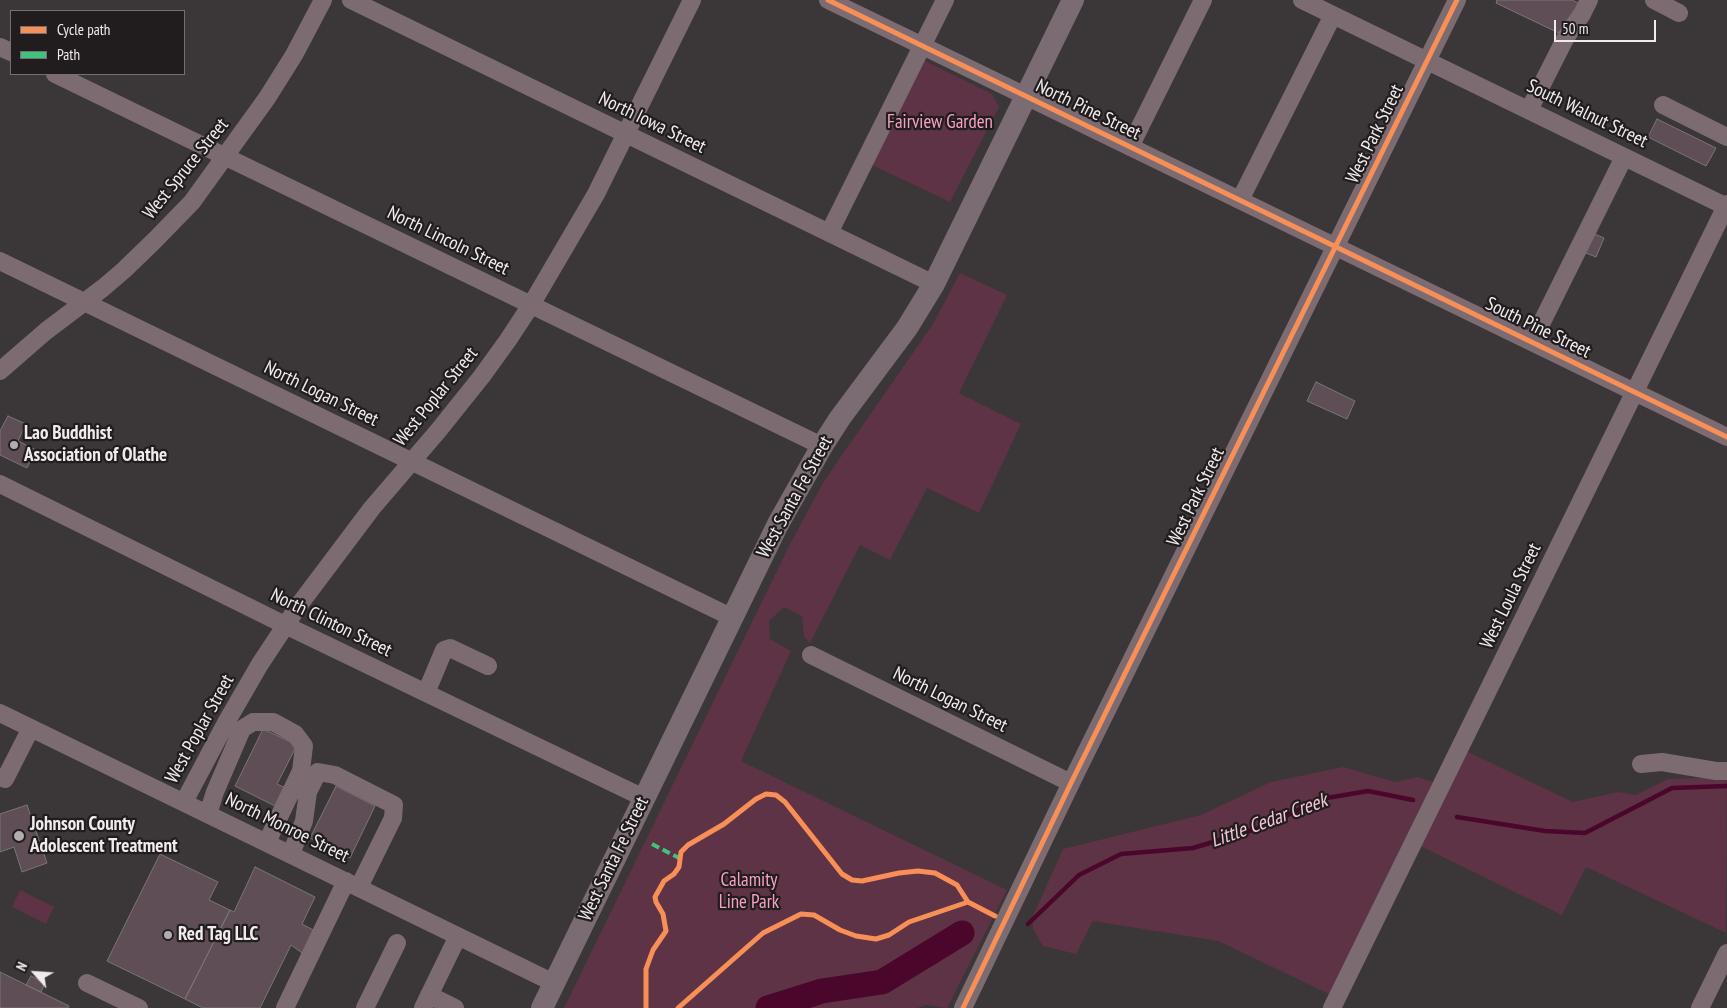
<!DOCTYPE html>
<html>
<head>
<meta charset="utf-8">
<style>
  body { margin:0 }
  #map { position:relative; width:1727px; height:1008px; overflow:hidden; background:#3b3638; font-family:"PT Sans Narrow",sans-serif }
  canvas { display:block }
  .legend { position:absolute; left:10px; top:10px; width:175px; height:65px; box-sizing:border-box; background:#211d1e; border:1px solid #756f71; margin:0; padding:6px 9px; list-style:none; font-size:15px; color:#f2ebed }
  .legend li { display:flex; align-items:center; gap:10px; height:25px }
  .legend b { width:25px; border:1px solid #756f71 }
  .north { position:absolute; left:10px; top:948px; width:50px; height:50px; -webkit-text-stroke:4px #211d1e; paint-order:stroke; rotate:296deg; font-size:14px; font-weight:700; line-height:20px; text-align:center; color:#f2ebed }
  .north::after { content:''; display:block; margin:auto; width:18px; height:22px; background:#f2ebed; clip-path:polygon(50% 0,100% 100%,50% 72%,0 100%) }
  .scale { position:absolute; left:1554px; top:20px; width:102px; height:22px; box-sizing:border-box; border:2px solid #f2ebed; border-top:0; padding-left:6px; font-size:15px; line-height:18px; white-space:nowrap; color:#f2ebed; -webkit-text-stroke:4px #211d1e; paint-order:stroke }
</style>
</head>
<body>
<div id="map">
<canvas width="1727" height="1008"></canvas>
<ul class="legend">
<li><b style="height:6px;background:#f78f57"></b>Cycle path</li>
<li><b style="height:6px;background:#40c37c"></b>Path</li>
</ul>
<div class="north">N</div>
<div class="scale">50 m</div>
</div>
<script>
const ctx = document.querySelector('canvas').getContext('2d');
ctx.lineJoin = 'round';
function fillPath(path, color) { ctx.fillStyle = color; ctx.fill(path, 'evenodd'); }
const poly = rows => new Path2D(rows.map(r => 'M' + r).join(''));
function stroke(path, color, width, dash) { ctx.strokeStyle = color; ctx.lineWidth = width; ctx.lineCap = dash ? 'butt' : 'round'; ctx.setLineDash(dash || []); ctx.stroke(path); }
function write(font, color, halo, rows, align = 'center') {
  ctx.font = font + ' "PT Sans Narrow",sans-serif'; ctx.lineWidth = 4.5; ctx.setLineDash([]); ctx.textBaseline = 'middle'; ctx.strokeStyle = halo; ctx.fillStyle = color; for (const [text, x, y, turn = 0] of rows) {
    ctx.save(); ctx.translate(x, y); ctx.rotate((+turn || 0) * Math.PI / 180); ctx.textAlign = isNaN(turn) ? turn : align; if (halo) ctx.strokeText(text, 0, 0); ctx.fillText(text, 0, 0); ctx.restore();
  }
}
fillPath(poly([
  [921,59,992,94,999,107,950,202,870,164],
  [960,273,1007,295,959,393,1021,424,979,513,927,488,890,560,860,545,810,643,804,637,802,616,784,607,769,621,770,639,791,651,741,761,1007,890,947,1008,926,1005,917,1008,564,1008,790,544,824,481,933,324],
  [1466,751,1573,802,1618,792,1636,795,1668,779,1727,777,1726,933,1586,867,1562,915,1420,846],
  [1343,767,1395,782,1418,777,1433,782,1329,994,1218,941,1093,921,1076,954,1043,946,1033,929,1033,916,1063,849,1201,815,1271,782],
  [20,890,54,907,46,924,12,907]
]), '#5e3345');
stroke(poly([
  [1457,817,1545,831,1585,833,1672,788,1727,786],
  [1028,924,1079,875,1121,854,1193,848,1263,827,1321,799,1368,791,1413,800]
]), '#4b062c', 4.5);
stroke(poly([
  [768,1008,822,991,882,982,962,933]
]), '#4b062c', 25);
const building = poly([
  [1497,0,1572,0,1580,4,1565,36,1496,3,1497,0],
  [1657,119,1716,148,1706,166,1648,137,1657,119],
  [1590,232,1604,238,1596,257,1581,251,1590,232],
  [1316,382,1355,401,1347,419,1307,401,1316,382],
  [8,416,26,424,18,441,36,450,27,468,0,455,0,431,8,416],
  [263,729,297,745,277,784,290,790,281,809,235,786,263,729],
  [336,786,375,806,350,858,310,838,336,786],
  [27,805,47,863,22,872,14,847,0,852,0,814,27,805],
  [160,854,218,882,209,900,230,910,185,999,107,961,160,854],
  [255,867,315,897,302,924,315,931,305,955,291,945,260,1008,203,1008,185,999,230,910,234,912,255,867],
  [0,972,69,1006,68,1008,0,1008,0,972],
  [31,976,45,983,41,992,26,985,31,976]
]);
fillPath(building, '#5f4e56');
stroke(building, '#797576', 1);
stroke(poly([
  [351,0,934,284],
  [828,0,1727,437],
  [1302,0,1727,207],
  [1654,0,1679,13],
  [0,47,11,52],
  [55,74,822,446],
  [1663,105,1727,137],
  [1529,110,1566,37,1582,14,1589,0],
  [1130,147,1203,0],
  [1240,200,1333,15],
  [829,233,945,0],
  [0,261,731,617],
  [1532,342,1624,157],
  [0,371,46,331,103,288,124,270,154,241,192,202,267,98,294,55,323,0],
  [0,484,285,625,644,798],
  [811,655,1071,783],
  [426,693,444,650,450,648,488,666],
  [0,713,554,983],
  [1641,764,1662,762,1716,771,1727,771],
  [0,777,5,779,31,728],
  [184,802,227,721,260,664,299,605,372,508,438,431,482,376,508,340,531,305,596,194,692,0],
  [208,814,215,792,242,729,253,722,273,722,295,734,304,746,301,771,267,842],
  [291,854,304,821,308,792,318,772,335,775,394,805,393,818,359,887],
  [87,983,139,1008],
  [429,995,455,1008],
  [285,1008,346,881],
  [365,1008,397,943],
  [423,1008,458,936],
  [963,1008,1071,783,1457,0],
  [1332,1008,1727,204],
  [1700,1008,1727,953]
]), '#7c6c72', 18);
stroke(poly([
  [542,1008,778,524,822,446,840,418,907,328,934,284,1073,0]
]), '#7a6c72', 22);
stroke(poly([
  [652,844,679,858]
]), '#40c37c', 4, [8, 4]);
stroke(poly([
  [828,0,1727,437],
  [646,1008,646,969,653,950,666,931,663,914,656,902,655,897,664,881,674,874,679,867,681,852,688,845,724,824,756,799,766,794,776,795,785,802,842,874,852,880,862,881,899,873,918,871,935,873,957,885,968,902],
  [678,1008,763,933,801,914,814,915,840,930,856,936,876,939,889,935,909,922,968,902,995,916],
  [963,1008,1071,783,1457,0]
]), '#f78f57', 5);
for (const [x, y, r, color] of [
  [14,445,5,"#b2acae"],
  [19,836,6,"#b2acae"],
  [168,935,5,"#b2acae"]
]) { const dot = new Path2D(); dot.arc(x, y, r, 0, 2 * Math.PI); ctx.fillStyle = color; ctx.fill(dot); stroke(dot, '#211d1e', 2); }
write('19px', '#f2ebed', '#211d1e', [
  ["North Pine Street",1088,110,26],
  ["South Walnut Street",1587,114,26],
  ["North Iowa Street",652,123,26],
  ["West Park Street",1375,134,-64],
  ["West Spruce Street",186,169,-51],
  ["North Lincoln Street",448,241,26],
  ["South Pine Street",1538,328,26],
  ["North Logan Street",321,394,26],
  ["West Poplar Street",436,397,-51],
  ["West Santa Fe Street",795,497,-61],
  ["West Park Street",1196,497,-64],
  ["West Loula Street",1511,596,-64],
  ["North Clinton Street",331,623,26],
  ["North Logan Street",950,700,26],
  ["West Poplar Street",200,729,-61],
  ["North Monroe Street",287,828,26],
  ["West Santa Fe Street",614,859,-64]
]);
write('19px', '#f8a0c3', '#211d1e', [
  ["Fairview Garden",940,123],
  ["Calamity",749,881],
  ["Line Park",749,903]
]);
write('bold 19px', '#f2ebed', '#211d1e', [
  ["Lao Buddhist",24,434],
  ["Association of Olathe",24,456],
  ["Johnson County",30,825],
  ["Adolescent Treatment",30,847],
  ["Red Tag LLC",178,935]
], 'left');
write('italic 20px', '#f4c6d7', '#211d1e', [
  ["Little Cedar Creek",1269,821,-20]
]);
</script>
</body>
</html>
